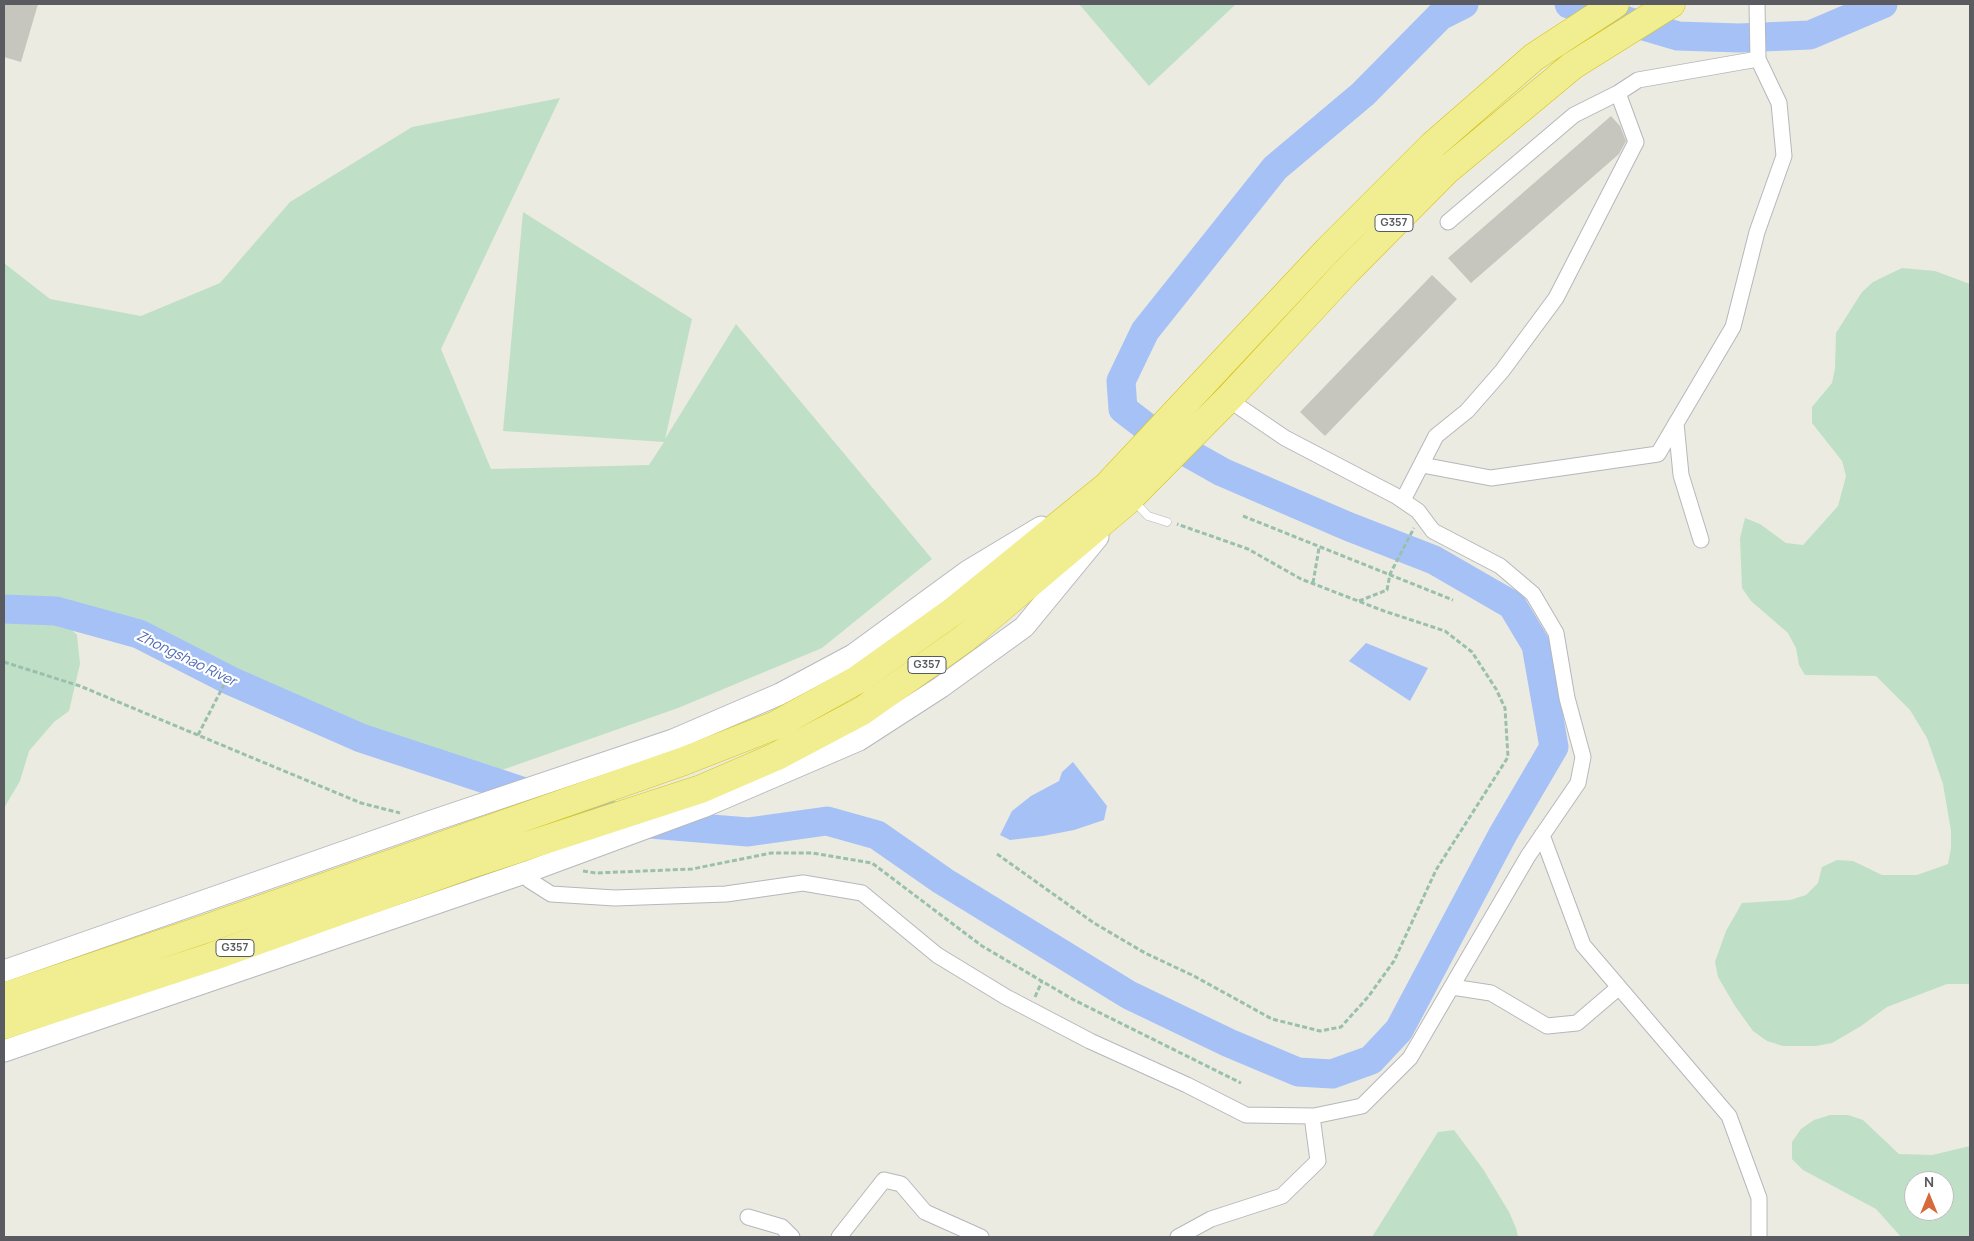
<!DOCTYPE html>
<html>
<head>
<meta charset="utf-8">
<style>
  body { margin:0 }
  #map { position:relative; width:1974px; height:1241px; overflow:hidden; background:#ebebe1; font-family:Manrope,sans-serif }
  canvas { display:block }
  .frame { position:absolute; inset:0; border:5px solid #595b60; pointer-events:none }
  .north { position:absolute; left:1904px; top:1171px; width:50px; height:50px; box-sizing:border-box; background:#fff; border:1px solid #bdbdbf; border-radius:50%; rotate:0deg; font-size:14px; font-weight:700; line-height:20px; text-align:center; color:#595b60 }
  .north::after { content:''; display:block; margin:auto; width:18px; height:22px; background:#d66a3b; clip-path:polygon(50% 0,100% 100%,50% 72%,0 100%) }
</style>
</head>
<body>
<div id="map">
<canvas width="1974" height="1241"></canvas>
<div class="frame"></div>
<div class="north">N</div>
</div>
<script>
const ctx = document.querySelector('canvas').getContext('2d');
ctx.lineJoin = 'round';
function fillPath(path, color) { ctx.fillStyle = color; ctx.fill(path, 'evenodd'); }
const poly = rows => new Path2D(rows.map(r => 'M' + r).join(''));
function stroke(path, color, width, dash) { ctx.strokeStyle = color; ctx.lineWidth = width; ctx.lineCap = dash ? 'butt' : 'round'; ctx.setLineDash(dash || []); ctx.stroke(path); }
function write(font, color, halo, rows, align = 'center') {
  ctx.font = font + ' Manrope,sans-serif'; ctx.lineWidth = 4.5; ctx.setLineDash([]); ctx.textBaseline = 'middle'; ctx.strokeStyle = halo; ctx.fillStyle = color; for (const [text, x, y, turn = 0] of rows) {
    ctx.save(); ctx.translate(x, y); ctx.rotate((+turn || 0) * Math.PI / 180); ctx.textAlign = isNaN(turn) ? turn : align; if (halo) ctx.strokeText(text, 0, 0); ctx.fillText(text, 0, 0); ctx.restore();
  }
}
fillPath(poly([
  [1079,4,1236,4,1149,86],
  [560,98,441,349,491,469,649,465,664,442,503,431,523,212,692,319,665,439,736,324,932,559,822,648,678,708,502,770,361,738,231,681,139,634,56,611,4,609,4,263,50,299,141,316,220,283,290,202,412,127],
  [1902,268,1935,271,1970,284,1970,984,1947,984,1887,1007,1861,1026,1832,1043,1816,1046,1783,1046,1767,1041,1753,1031,1735,1006,1718,977,1715,962,1726,931,1742,903,1790,900,1806,895,1818,883,1822,867,1837,860,1853,861,1882,875,1917,875,1948,864,1951,848,1951,831,1943,784,1927,738,1910,710,1876,676,1805,675,1799,665,1796,648,1788,633,1751,601,1742,588,1740,538,1745,518,1760,524,1786,543,1803,545,1838,506,1846,476,1842,461,1812,423,1812,407,1832,383,1835,368,1836,333,1862,292,1873,282],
  [4,614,59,617,77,635,80,664,69,711,54,722,29,751,20,781,4,808],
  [1830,1115,1848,1115,1863,1120,1899,1154,1932,1155,1970,1146,1970,1237,1901,1237,1876,1209,1803,1170,1792,1159,1792,1142,1801,1129,1814,1120],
  [1914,1181,1944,1181,1944,1211,1914,1211],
  [1454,1130,1483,1169,1509,1212,1516,1228,1518,1237,1372,1237,1438,1132]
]), '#bfe0c7');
fillPath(poly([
  [1366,643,1428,668,1410,701,1349,661],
  [1073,762,1107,806,1104,820,1074,830,1043,836,1010,840,1000,835,1012,811,1031,796,1059,781,1062,772]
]), '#a6c1f6');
stroke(poly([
  [1569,4,1678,36,1739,38,1810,35,1883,4],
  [4,609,56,611,139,634,231,681,361,738,564,805,650,824,748,832,827,821,877,835,943,881,1129,995,1229,1043,1298,1072,1332,1074,1371,1060,1399,1030,1503,834,1554,747,1536,645,1512,605,1434,560,1347,526,1222,472,1158,436,1123,409,1121,381,1145,331,1275,168,1363,94,1440,16,1464,4]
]), '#a6c1f6', 29);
fillPath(poly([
  [4,4,38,4,21,62,4,57],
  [1611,116,1620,126,1626,141,1619,154,1471,283,1448,258],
  [1432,275,1457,299,1325,436,1300,412]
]), '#c6c5be');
const lane = poly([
  [1134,501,1148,516,1167,522]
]);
const street = poly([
  [1448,222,1574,115,1618,93],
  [1676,423,1681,475,1701,540],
  [1422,465,1491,478,1658,454,1733,327,1757,232,1784,156,1779,103,1758,59,1757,4],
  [1403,500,1436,436,1467,411,1502,371,1556,298,1636,142,1618,93,1638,80,1758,59],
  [1542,835,1583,945,1729,1116,1759,1198,1759,1237],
  [527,872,529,880,551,894,615,898,726,894,803,883,862,893,937,955,1006,997,1090,1041,1187,1085,1246,1115,1314,1116,1362,1106,1410,1058,1528,856,1578,783,1583,757,1567,698,1556,633,1533,594,1500,566,1433,531,1418,511,1396,496,1285,438,1238,406,1231,396],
  [1452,987,1491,993,1547,1026,1577,1023,1618,988],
  [748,1217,782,1227,792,1237],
  [839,1237,884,1180,901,1184,925,1212,981,1237],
  [1178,1237,1211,1219,1282,1196,1318,1161,1312,1116]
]);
const secondary = poly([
  [4,971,432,821,673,740,780,694,853,655,968,571,1041,527],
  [4,1051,527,872,703,807,859,740,941,687,1024,627,1098,537]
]);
const highway = poly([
  [4,997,205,929,684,761,776,725,857,680,951,613,1107,486,1328,250,1433,145,1534,57,1615,4],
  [4,1025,211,957,465,866,701,789,775,757,862,711,965,638,1127,501,1231,396,1346,272,1447,170,1572,66,1671,4]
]);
stroke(lane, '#b6b7bc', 9);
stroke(street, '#b6b7bc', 17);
stroke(secondary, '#b7b8be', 23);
stroke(highway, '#d5c417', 29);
stroke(poly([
  [1243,516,1453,600],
  [1313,583,1319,548],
  [1359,601,1387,590,1390,574,1414,528],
  [4,662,80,686,361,803,400,813],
  [198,735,229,675],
  [997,854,1094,923,1145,953,1194,976,1272,1019,1320,1031,1341,1027,1368,997,1394,961,1436,870,1508,757,1505,708,1496,689,1472,652,1445,631,1384,611,1301,579,1248,549,1177,524],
  [583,871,596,873,692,869,771,853,812,853,872,863,982,946,1074,1000,1241,1083],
  [1035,997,1042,981]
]), '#9ac0ad', 3, [5, 2.5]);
stroke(lane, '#fff', 8);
stroke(street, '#fff', 15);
stroke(secondary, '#fff', 21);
stroke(highway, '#f1ee91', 28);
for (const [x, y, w] of [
  [1394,223,38],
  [927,665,38],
  [235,948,38]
]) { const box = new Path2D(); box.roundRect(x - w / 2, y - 8.5, w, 17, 4); ctx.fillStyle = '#fff'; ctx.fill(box); stroke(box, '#595b60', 1); }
write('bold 11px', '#595b60', null, [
  ["G357",1394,223],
  ["G357",927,665],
  ["G357",235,948]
]);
write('italic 14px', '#4c68b5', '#fff', [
  ["Zhongshao River",186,659,26]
]);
</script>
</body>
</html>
